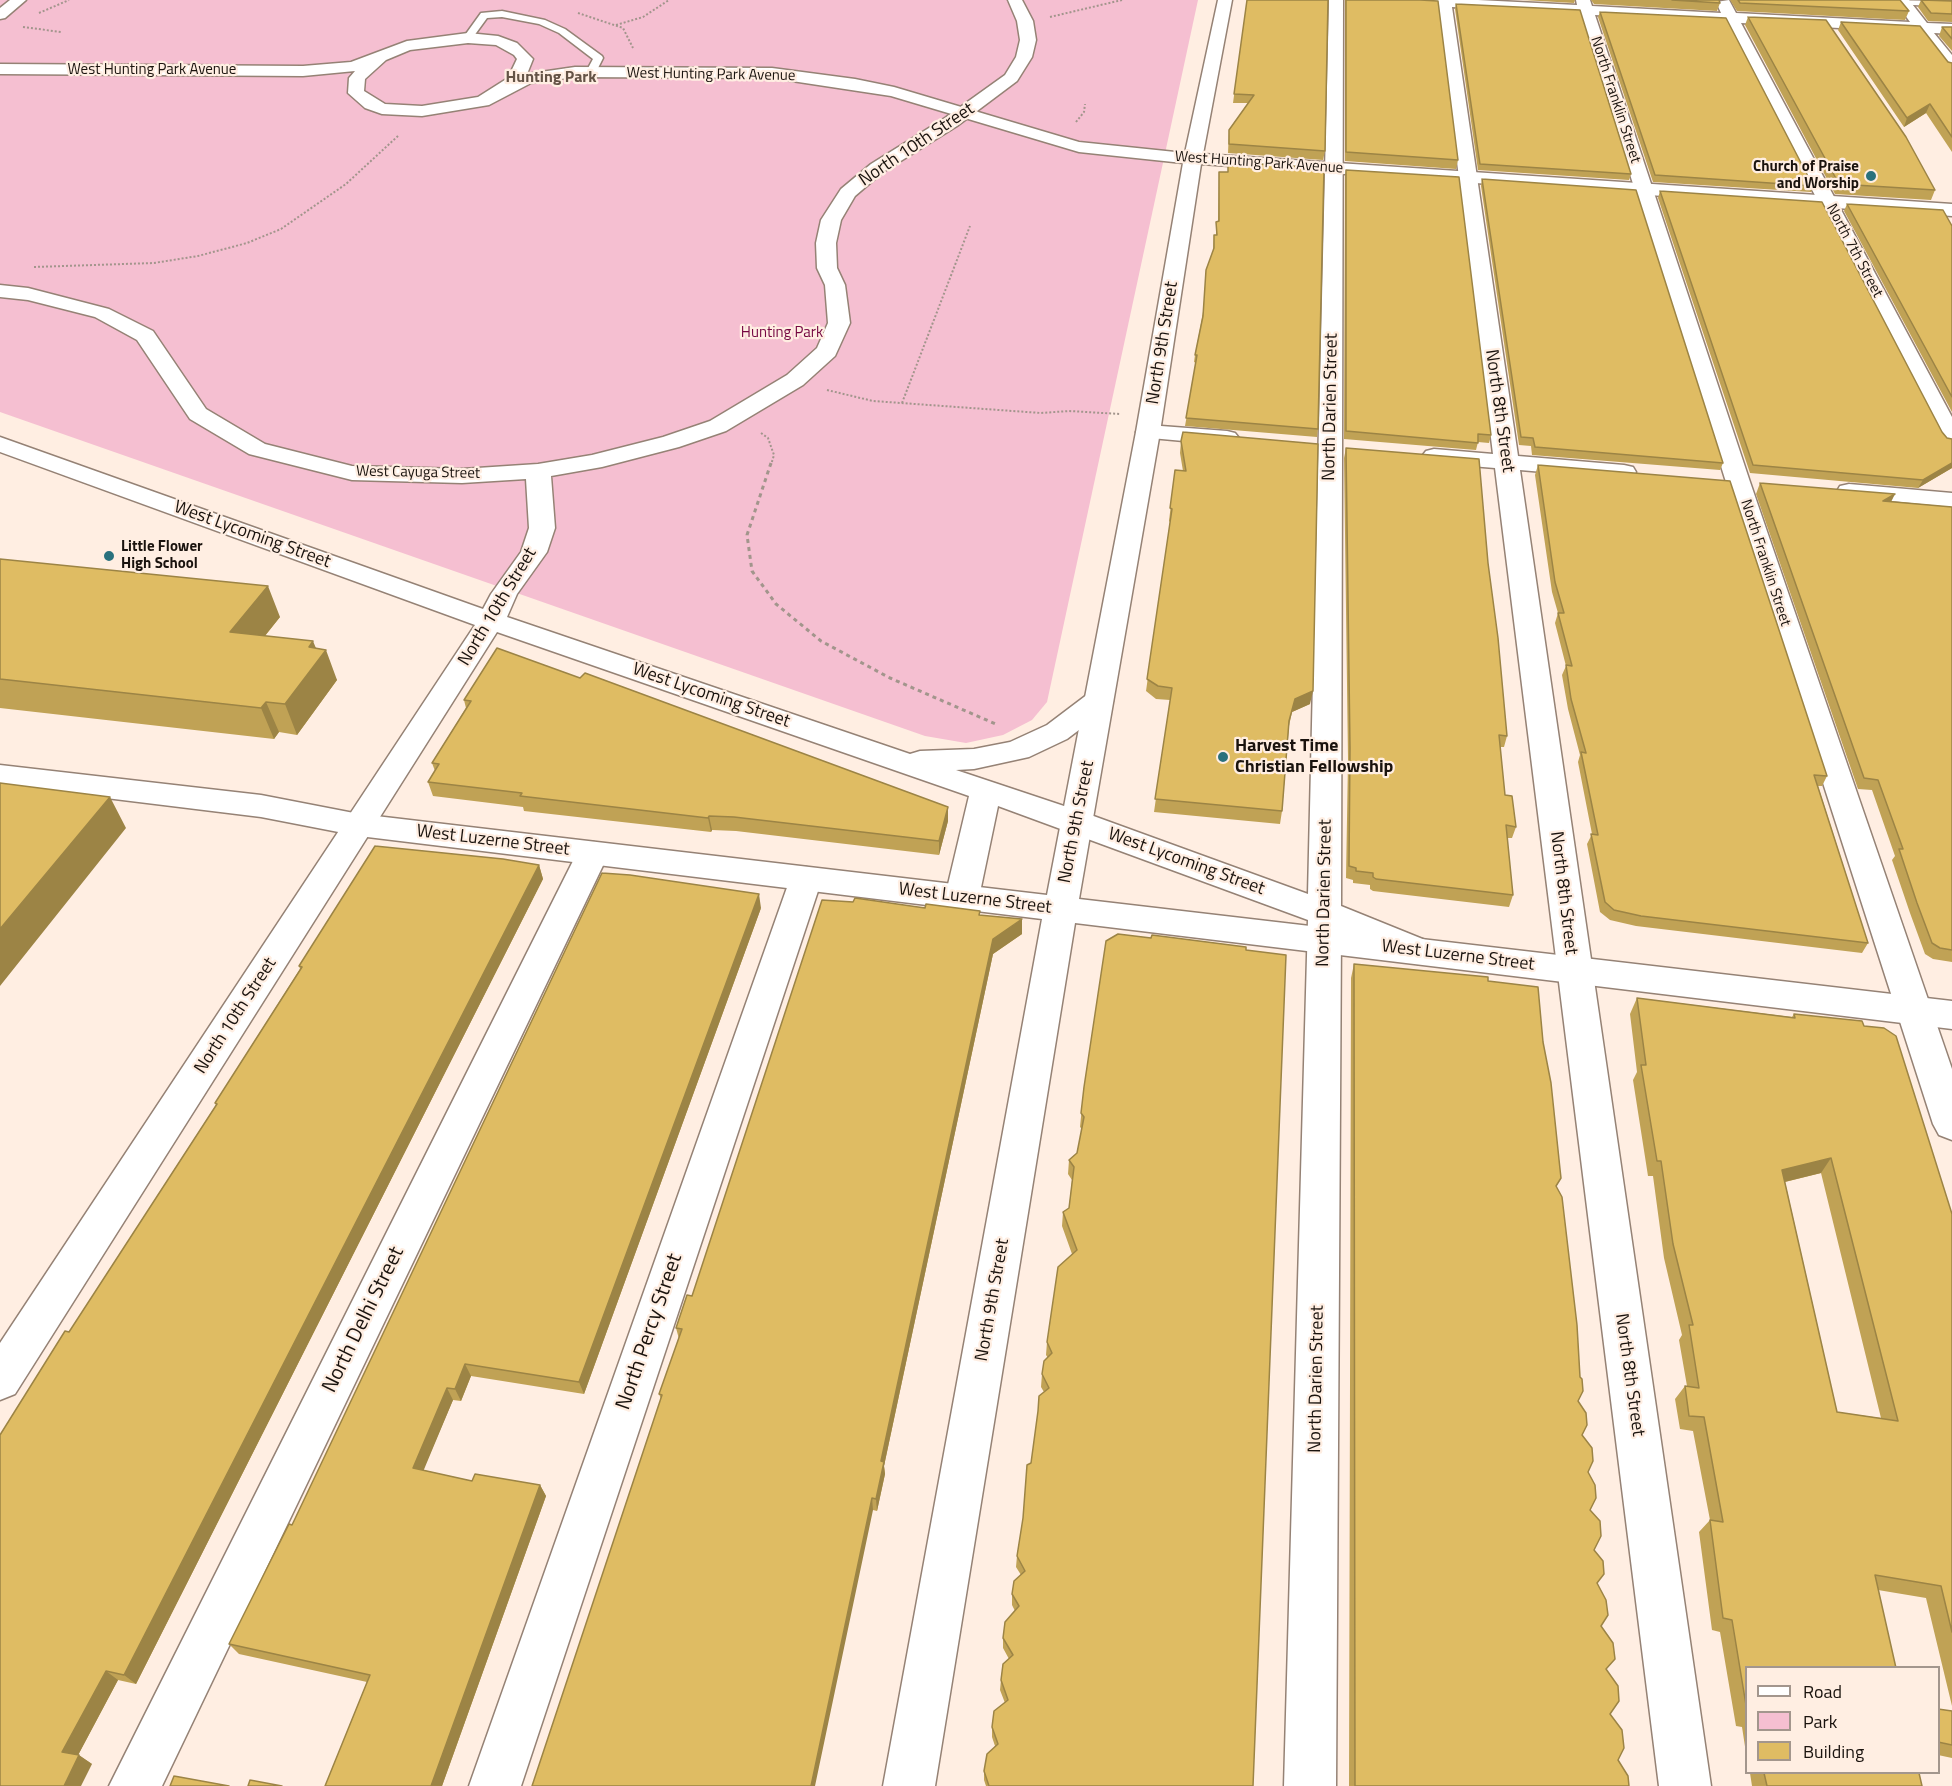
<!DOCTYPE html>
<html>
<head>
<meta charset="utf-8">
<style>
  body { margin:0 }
  #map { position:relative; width:1952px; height:1786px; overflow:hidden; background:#ffeee2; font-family:"Titillium Web",sans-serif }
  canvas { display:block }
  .legend { position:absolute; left:1745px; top:1666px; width:195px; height:108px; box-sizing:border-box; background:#ffeee2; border:2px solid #a3968d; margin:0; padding:8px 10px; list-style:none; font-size:18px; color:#1a130e }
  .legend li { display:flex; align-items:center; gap:12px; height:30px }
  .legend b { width:30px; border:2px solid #a3968d }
</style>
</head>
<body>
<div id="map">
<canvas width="1952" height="1786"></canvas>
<ul class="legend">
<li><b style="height:8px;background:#fff"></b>Road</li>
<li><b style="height:16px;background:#f5bfd1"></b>Park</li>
<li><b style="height:16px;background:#dfbc63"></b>Building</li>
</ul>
</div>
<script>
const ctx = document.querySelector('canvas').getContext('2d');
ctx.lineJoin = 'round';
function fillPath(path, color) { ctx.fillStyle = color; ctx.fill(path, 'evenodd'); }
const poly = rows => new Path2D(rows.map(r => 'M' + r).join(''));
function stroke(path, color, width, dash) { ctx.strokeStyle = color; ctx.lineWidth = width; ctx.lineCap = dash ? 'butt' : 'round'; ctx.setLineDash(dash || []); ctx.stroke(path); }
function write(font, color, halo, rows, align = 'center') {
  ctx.font = font + ' "Titillium Web",sans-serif'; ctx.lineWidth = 4.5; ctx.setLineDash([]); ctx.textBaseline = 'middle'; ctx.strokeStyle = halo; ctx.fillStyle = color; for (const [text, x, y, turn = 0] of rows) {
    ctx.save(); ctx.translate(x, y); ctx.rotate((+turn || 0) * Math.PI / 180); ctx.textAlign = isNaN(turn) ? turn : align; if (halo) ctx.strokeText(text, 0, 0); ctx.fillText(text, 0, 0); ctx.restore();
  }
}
fillPath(poly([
  [0,0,1198,0,1047,702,1032,720,1003,735,966,743,925,736,0,412]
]), '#f5bfd1');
const lane = poly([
  [1870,0,1952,1,1952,7,1875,3,1870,0],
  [502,11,545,20,565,29,602,56,603,58,596,72,591,75,586,72,593,59,559,33,539,24,502,17,487,18,471,40,465,40,463,38,481,13,502,11]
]);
const street = poly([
  [10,0,26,0,5,18,0,19,0,8,10,0],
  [1008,0,1022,0,1033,21,1036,40,1032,57,1017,81,957,126,883,172,855,196,841,220,836,243,837,268,845,285,850,323,835,356,803,385,726,431,679,447,602,467,551,476,555,528,547,552,517,594,507,617,910,754,920,751,974,749,1010,742,1047,725,1088,694,1098,692,1108,694,1113,701,1108,708,1067,739,1029,757,974,769,956,770,1088,814,1308,894,1329,0,1343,0,1341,906,1430,942,1435,951,1430,960,1418,964,1341,933,1336,1786,1284,1786,1308,920,998,806,979,897,974,905,962,909,950,905,945,897,969,796,497,632,15,1394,0,1400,0,1343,475,625,0,452,0,437,483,609,491,594,521,552,529,528,526,479,462,483,352,480,249,454,190,419,137,340,95,317,28,300,0,297,0,285,28,288,109,309,153,331,206,409,265,444,352,466,462,469,538,464,592,455,663,437,710,421,787,375,817,348,828,323,825,285,817,268,816,243,821,220,841,189,871,164,945,118,1005,75,1016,57,1020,40,1017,21,1008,0],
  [1386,0,1478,0,1577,5,1576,0,1590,0,1592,6,1721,13,1716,2,1729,0,1736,13,1910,22,1894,0,1909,0,1927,23,1952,24,1952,34,1934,33,1952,55,1952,71,1946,69,1918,32,1741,23,1952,417,1952,446,1944,444,1940,439,1726,22,1595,15,1750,482,1952,1069,1952,1140,1939,1135,1933,1124,1726,482,1580,14,1452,7,1518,456,1624,465,1633,467,1636,472,1633,477,1624,479,1520,470,1711,1786,1659,1786,1495,468,1434,463,1426,461,1422,456,1426,451,1434,449,1493,454,1438,7,1393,4,1386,0],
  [1148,425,1227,431,1235,433,1239,438,1235,443,1227,445,1140,437,1136,432,1140,427,1148,425],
  [1849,484,1952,493,1952,507,1840,496,1837,491,1840,486,1849,484],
  [593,842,604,845,609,853,162,1786,109,1786,577,853,582,845,593,842],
  [806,867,818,871,822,879,521,1786,469,1786,790,879,794,871,806,867]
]);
const secondary = poly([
  [1218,0,1232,0,1203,154,1952,204,1952,216,1201,164,1160,432,1079,899,1952,1001,1952,1029,1075,923,935,1786,883,1786,1042,919,359,836,261,817,0,785,0,765,261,795,359,814,1047,895,1136,432,1183,163,1079,152,891,96,772,78,575,77,531,83,489,105,422,116,382,114,365,108,348,93,349,78,355,71,303,76,0,74,0,64,303,66,351,62,407,41,468,33,498,36,517,43,533,59,527,74,575,67,772,68,855,79,894,87,1079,142,1185,153,1218,0],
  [468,43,496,45,514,55,517,59,508,78,478,97,422,106,385,104,364,91,365,79,386,60,410,50,468,43]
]);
stroke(lane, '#958275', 3);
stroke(street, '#958275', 3);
stroke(secondary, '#958275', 3);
stroke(poly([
  [39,13,69,0],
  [578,13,623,28,633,48],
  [1050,17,1122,0],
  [616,25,643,17,669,0],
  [23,27,61,32],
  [1076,122,1084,112,1085,104],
  [34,267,154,263,198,256,247,243,281,229,346,184,399,135],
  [827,390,873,401,1041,413,1069,411,1120,414],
  [902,403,970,226],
  [761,433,768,438,774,455,771,465]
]), '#a2958c', 2, [2, 2]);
stroke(poly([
  [771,463,747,535,752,571,776,604,821,641,890,678,998,725]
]), '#a2958c', 3, [4, 4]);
fillPath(lane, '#fff');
fillPath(street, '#fff');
fillPath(secondary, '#fff');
fillPath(poly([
  [1247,0,1325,151,1323,160,1228,153,1229,130,1248,103,1233,103],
  [1345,0,1420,0,1458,160,1456,169,1345,161],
  [1523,0,1575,0,1574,3],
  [1591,0,1719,0,1720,3,1717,11,1594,4],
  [1730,0,1900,0,1909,11,1905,20,1737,11],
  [1921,0,1952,1,1952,22,1928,21,1918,7],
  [1456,4,1631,174,1629,180,1478,170,1455,9],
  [1600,12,1813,186,1811,192,1653,182,1598,17],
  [1748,17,1935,190,1931,200,1835,194,1745,25],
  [1841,22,1952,63,1952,152,1926,113,1904,127,1838,30],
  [1942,27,1952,27,1952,51,1939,36],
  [1228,162,1318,429,1317,437,1185,426,1196,363,1194,362,1195,355,1202,318,1213,251,1214,235,1216,235,1216,222,1218,221,1219,172,1228,172],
  [1346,170,1491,435,1489,443,1478,442,1476,450,1344,439,1345,176],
  [1482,179,1723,463,1720,470,1532,455,1531,446,1519,445,1481,186],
  [1660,191,1942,432,1947,438,1952,439,1952,468,1918,488,1750,473,1658,198],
  [1847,204,1952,226,1952,412,1844,211],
  [1181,441,1310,704,1292,712,1289,726,1282,811,1280,824,1154,812,1170,700,1156,699,1146,691,1170,522,1169,521,1175,470,1183,471,1180,453],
  [1346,448,1488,563,1507,736,1504,747,1500,747,1505,795,1516,827,1512,838,1507,838,1513,895,1509,907,1373,891,1370,889,1370,885,1353,883,1353,880,1346,878,1348,760,1344,458],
  [1538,465,1827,776,1822,786,1818,786,1868,943,1862,953,1636,926,1610,920,1600,912,1587,844,1592,834,1578,762,1580,755,1568,709,1562,675,1566,666,1555,623,1558,613,1552,592,1535,475],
  [1760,483,1891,502,1952,507,1952,962,1933,959,1925,954,1910,913,1892,860,1895,856,1872,790,1858,789,1756,494],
  [0,559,280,617,265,636,316,648,337,680,297,735,279,732,274,739,0,708],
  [580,678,948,807,948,821,939,855,736,831,712,830,711,832,524,811,523,807,433,796,428,782,435,771,432,763,466,708,464,700],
  [539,865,543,879,136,1684,118,1680,78,1755,92,1764,0,1786,69,1332,216,1105,215,1103,300,969,299,966],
  [761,908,584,1394,471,1376,461,1401,453,1400,423,1470,472,1481,540,1485,546,1496,442,1786,325,1786,367,1682,239,1654,229,1644,292,1525],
  [925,908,980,915,1022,934,993,954,884,1466,885,1474,877,1511,873,1510,661,1399,659,1394,679,1339,676,1328,692,1296],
  [1354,964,1488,981,1543,1042,1561,1178,1556,1187,1582,1435,1588,1472,1594,1550,1610,1714,1618,1760,1629,1786,1349,1786,1351,978],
  [1637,998,1792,1017,1794,1014,1864,1026,1952,1214,1952,1706,1926,1598,1878,1590,1746,1668,1746,1753,1742,1727,1736,1726,1720,1632,1712,1630,1699,1532,1710,1520,1693,1431,1680,1429,1675,1399,1685,1386,1687,1386,1679,1340,1682,1335,1664,1258,1653,1176,1648,1176,1633,1080,1637,1072,1630,1014],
  [1821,1173,1881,1418,1837,1412,1785,1182],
  [1084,1087,1253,1786,986,1786,984,1780,984,1771,995,1746,992,1737,992,1727,1005,1703,1000,1690,1001,1680,1009,1659,1003,1648,1003,1638,1015,1611,1012,1605,1012,1594,1021,1575,1016,1567,1017,1556,1023,1518,1038,1416,1039,1396,1044,1392,1041,1387,1042,1374,1048,1358,1046,1355,1047,1342,1072,1254,1062,1226,1063,1212,1069,1208,1072,1180,1068,1174,1069,1160,1077,1153,1082,1129,1080,1127],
  [1938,1709,1952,1711,1952,1758,1938,1755],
  [1750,1773,1919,1773,1922,1786,1752,1786]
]), '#c0a255');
fillPath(poly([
  [1930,104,1926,113,1904,127,1907,118],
  [1952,463,1952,468,1918,488,1923,480],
  [1895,494,1890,504,1883,501],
  [268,586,280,617,243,663,230,632],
  [313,641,320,658,326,650,337,680,297,735,285,704,309,647],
  [1313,691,1310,704,1292,712,1287,734,1295,699],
  [266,702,279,732,274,739,261,708],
  [110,797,126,828,0,986,0,929],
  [948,807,948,821,939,855,939,841],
  [709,816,712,830,711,832,708,818],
  [539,865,543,879,136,1684,124,1675],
  [759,894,761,908,584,1394,579,1382],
  [1022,919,1022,934,993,954,884,1466,885,1474,877,1511,876,1499,881,1461,993,939],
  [1831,1158,1821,1173,1772,1185,1782,1170],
  [465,1364,471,1376,461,1401,455,1389],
  [447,1388,453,1400,420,1479,413,1468],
  [540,1485,546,1496,442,1786,431,1786],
  [872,1498,873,1510,815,1786,811,1786],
  [106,1671,118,1680,75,1761,62,1752],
  [79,1755,92,1764,81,1786,64,1786]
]), '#9c8445');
const building = poly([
  [1247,0,1328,0,1325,151,1229,144,1229,130,1254,95,1234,94,1247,0],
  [1346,0,1420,0,1438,1,1458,160,1346,152,1346,0],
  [1672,0,1719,0,1720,3,1672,0],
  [1738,0,1900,0,1909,11,1740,3,1738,0],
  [1921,0,1952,1,1952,14,1931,13,1921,0],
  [1456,4,1580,10,1631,174,1480,164,1456,4],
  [1600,12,1726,18,1813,186,1655,175,1600,12],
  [1748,17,1826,20,1906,137,1935,190,1839,184,1748,17],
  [1841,22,1920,26,1948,62,1952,63,1952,137,1930,104,1907,118,1841,22],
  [1942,27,1952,27,1952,39,1942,27],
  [1228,162,1324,168,1318,429,1186,418,1197,355,1195,355,1203,316,1206,270,1214,248,1214,235,1217,235,1216,222,1219,221,1219,172,1228,172,1228,162],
  [1346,170,1459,177,1491,435,1478,434,1478,443,1346,431,1346,170],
  [1482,179,1636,190,1723,463,1535,447,1533,438,1521,437,1482,179],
  [1660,191,1822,202,1942,432,1947,438,1952,439,1952,463,1923,480,1753,465,1660,191],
  [1847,204,1943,210,1952,226,1952,397,1847,204],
  [1183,432,1318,444,1313,691,1295,699,1289,721,1282,811,1155,799,1172,688,1158,686,1147,679,1172,509,1170,508,1175,470,1186,471,1181,441,1183,432],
  [1346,448,1479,459,1488,563,1498,638,1507,736,1499,735,1505,795,1512,796,1516,827,1506,825,1513,895,1376,879,1373,877,1373,873,1356,871,1356,868,1349,866,1350,748,1346,448],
  [1538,465,1730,481,1827,776,1814,775,1868,943,1641,916,1614,910,1605,902,1591,834,1598,835,1581,752,1586,753,1571,699,1566,665,1572,666,1558,613,1564,613,1555,582,1538,465],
  [1760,483,1895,494,1883,501,1952,507,1952,950,1940,948,1932,943,1917,903,1899,849,1903,849,1878,780,1864,778,1760,483],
  [0,559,268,586,230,632,313,641,309,647,326,650,285,704,266,702,261,708,0,679,0,559],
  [497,648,580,678,585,673,948,807,939,841,734,817,709,816,708,818,520,796,522,793,428,782,439,764,432,763,471,701,464,700,497,648],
  [0,783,110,797,0,929,0,783],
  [375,846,503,859,539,865,124,1675,106,1671,62,1752,79,1755,64,1786,0,1786,0,1435,65,1331,69,1332,217,1104,215,1103,302,967,299,966,375,846],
  [602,873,630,875,759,894,579,1382,465,1364,455,1389,447,1388,413,1468,472,1481,475,1474,540,1485,431,1786,325,1786,370,1675,229,1644,289,1524,292,1525,602,873],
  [855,898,925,908,926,904,980,911,979,915,1022,919,993,939,881,1461,884,1462,876,1499,872,1498,811,1786,532,1786,662,1395,659,1394,682,1329,676,1328,687,1295,692,1296,822,900,853,902,855,898],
  [1118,934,1151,938,1152,935,1246,947,1246,950,1286,955,1253,1786,989,1786,984,1771,987,1754,998,1744,992,1727,994,1711,1008,1700,1001,1680,1003,1664,1013,1655,1003,1638,1005,1622,1019,1606,1012,1594,1014,1581,1025,1571,1017,1556,1023,1518,1027,1465,1031,1463,1038,1411,1039,1396,1049,1388,1042,1374,1044,1361,1052,1353,1047,1342,1058,1267,1077,1250,1063,1212,1069,1208,1074,1167,1069,1160,1077,1153,1084,1117,1081,1113,1084,1087,1106,941,1118,934],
  [1354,964,1488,977,1488,981,1538,987,1543,1042,1551,1083,1560,1169,1561,1178,1556,1186,1562,1197,1577,1325,1580,1377,1582,1379,1583,1391,1578,1401,1586,1413,1587,1425,1582,1435,1592,1448,1593,1461,1588,1472,1595,1485,1596,1498,1590,1510,1600,1521,1601,1536,1594,1550,1603,1561,1604,1574,1597,1583,1606,1600,1608,1615,1601,1626,1613,1643,1615,1659,1606,1669,1618,1686,1619,1701,1610,1714,1622,1730,1624,1748,1618,1760,1628,1776,1629,1786,1355,1786,1354,964],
  [1637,998,1795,1018,1794,1014,1862,1021,1864,1026,1884,1028,1896,1036,1952,1214,1952,1632,1941,1586,1875,1575,1896,1668,1746,1668,1746,1705,1732,1620,1723,1618,1710,1520,1723,1522,1704,1417,1689,1416,1685,1386,1699,1388,1689,1325,1693,1325,1673,1244,1661,1161,1657,1161,1641,1065,1646,1065,1637,998],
  [1831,1158,1898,1421,1837,1412,1782,1170,1831,1158],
  [1938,1709,1952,1711,1952,1745,1938,1742,1938,1709],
  [1764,1773,1919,1773,1922,1786,1767,1786,1764,1773],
  [174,1776,229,1786,170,1786,174,1776],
  [250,1780,282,1786,248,1786,250,1780]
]);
fillPath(building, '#dfbc63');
stroke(building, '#9c8445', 1.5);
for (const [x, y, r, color] of [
  [1871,176,6,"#2a717d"],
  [109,556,6,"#2a717d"],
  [1223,757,6,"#2a717d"]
]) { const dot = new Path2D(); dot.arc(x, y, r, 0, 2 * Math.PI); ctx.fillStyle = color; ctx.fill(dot); stroke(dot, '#ffeee2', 2); }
write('15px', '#1a130e', '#ffeee2', [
  ["West Hunting Park Avenue",152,70],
  ["West Hunting Park Avenue",711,75,1],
  ["North Franklin Street",1615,100,72],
  ["West Hunting Park Avenue",1259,163,4],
  ["North 7th Street",1854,251,62],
  ["West Cayuga Street",418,473,1],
  ["North Franklin Street",1765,563,72]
]);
write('bold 15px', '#1a130e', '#ffeee2', [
  ["Church of Praise",1859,167],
  ["and Worship",1859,184],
  ["Little Flower",121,547,"left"],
  ["High School",121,564,"left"]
], 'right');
write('15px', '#750742', '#ffeee2', [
  ["Hunting Park",782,333]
]);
write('bold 16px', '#645346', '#ffeee2', [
  ["Hunting Park",551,78]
]);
write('18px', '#1a130e', '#ffeee2', [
  ["North 10th Street",917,145,-34],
  ["North 9th Street",1163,343,-81],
  ["North Darien Street",1331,407,-89],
  ["North 8th Street",1499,411,82],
  ["West Lycoming Street",252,535,20],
  ["North 10th Street",498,607,-59],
  ["West Lycoming Street",711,696,19],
  ["North 9th Street",1077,822,-79],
  ["West Luzerne Street",493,841,7],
  ["West Lycoming Street",1186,862,20],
  ["North Darien Street",1325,893,-89],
  ["North 8th Street",1563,893,83],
  ["West Luzerne Street",975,899,7],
  ["West Luzerne Street",1458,956,7],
  ["North 10th Street",236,1016,-57],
  ["North 9th Street",993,1300,-80],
  ["North 8th Street",1629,1375,82],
  ["North Darien Street",1317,1379,-89]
]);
write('bold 18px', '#1a130e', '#ffeee2', [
  ["Harvest Time",1235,747],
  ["Christian Fellowship",1235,768]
], 'left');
write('21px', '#1a130e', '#ffeee2', [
  ["North Delhi Street",364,1320,-64],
  ["North Percy Street",650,1332,-71]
]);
</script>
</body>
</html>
